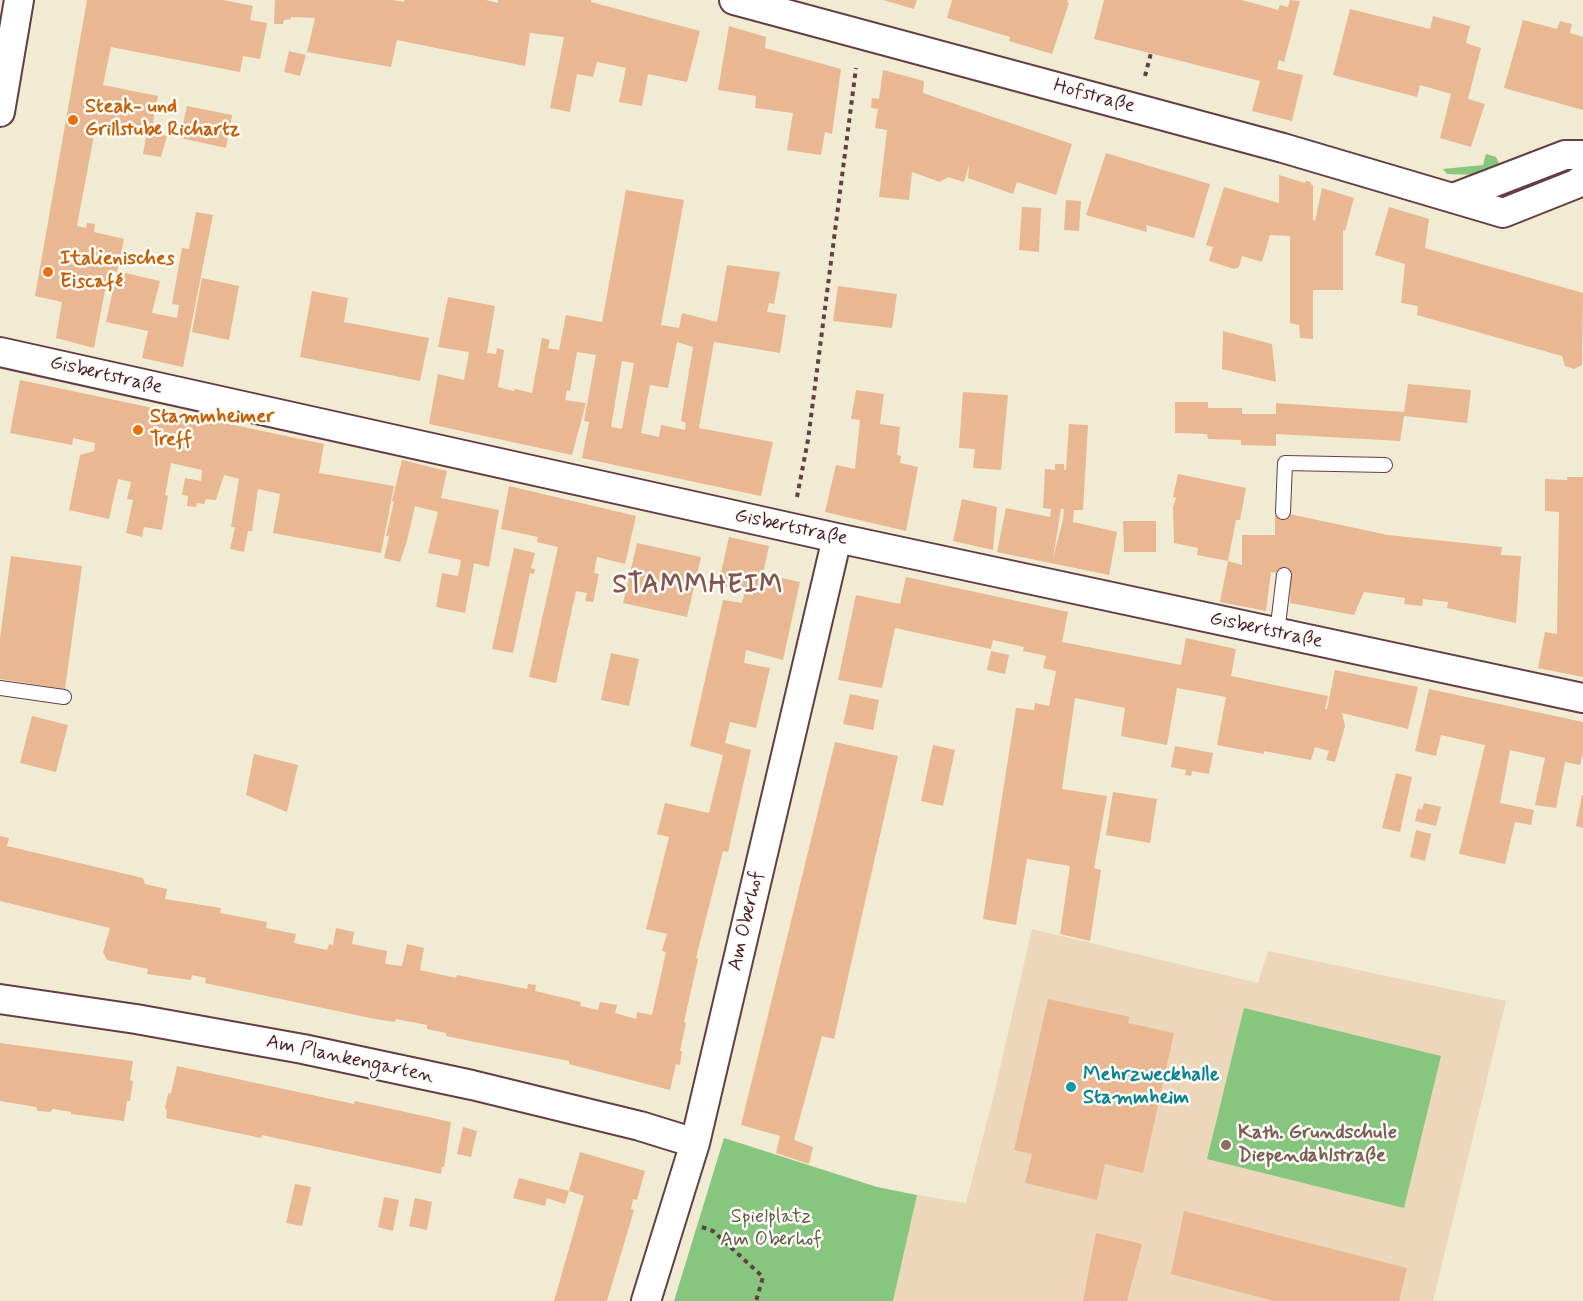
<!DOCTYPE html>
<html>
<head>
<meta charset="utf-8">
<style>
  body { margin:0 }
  canvas { display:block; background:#f1ebd3 }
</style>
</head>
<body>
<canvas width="1583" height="1301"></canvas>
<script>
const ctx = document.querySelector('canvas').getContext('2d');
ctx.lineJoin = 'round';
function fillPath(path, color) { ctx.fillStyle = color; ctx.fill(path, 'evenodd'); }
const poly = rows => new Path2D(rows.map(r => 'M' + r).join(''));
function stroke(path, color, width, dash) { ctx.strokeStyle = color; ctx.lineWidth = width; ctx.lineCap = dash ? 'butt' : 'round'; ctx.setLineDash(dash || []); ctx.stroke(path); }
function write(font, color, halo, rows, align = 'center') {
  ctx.font = font + ' Mynerve,sans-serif'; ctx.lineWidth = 5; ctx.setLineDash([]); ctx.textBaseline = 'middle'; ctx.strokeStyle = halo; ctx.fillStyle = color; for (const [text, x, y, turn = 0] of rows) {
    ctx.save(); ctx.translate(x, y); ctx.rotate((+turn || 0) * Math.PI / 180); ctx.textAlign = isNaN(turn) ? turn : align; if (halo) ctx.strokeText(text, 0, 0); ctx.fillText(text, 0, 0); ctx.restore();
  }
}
fillPath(poly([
  [1032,929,1258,983,1268,951,1506,1001,1433,1301,893,1301,917,1195,966,1203,994,1094]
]), '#ecd7ba');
fillPath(poly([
  [1486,154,1496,157,1501,168,1478,175,1447,174,1443,169,1483,165],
  [1244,1008,1441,1056,1404,1208,1207,1159],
  [724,1138,877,1187,917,1195,893,1301,674,1301]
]), '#86c67e');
fillPath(poly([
  [87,0,223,0,253,6,250,20,267,23,260,59,243,56,240,72,111,47,103,85,158,96,151,133,167,136,161,157,143,154,146,137,96,124,77,226,86,228,87,223,95,224,94,232,124,239,117,272,109,270,94,348,56,338,62,302,35,296],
  [275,0,393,0,404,2,404,0,486,0,498,3,498,0,591,0,591,2,700,31,687,82,648,74,642,106,619,102,626,68,597,62,593,77,577,74,570,112,550,108,564,37,530,33,525,66,397,40,391,67,307,52,315,18,291,17,291,19,284,20,283,24,274,24],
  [883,0,917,0,914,9],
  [952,0,1068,0,1067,2,1069,3,1052,54,1009,41,1010,37,947,18],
  [1104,0,1242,0,1278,10,1280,5,1288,7,1290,0,1300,1,1284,62,1279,60,1277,69,1303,75,1292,121,1252,111,1260,81,1094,39],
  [1350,9,1430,29,1433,16,1470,26,1466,43,1481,48,1468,99,1485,104,1471,147,1440,138,1451,94,1420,85,1417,97,1333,75],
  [1523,20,1557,29,1560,21,1572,24,1570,33,1583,37,1583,110,1504,88],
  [729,26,766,37,765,48,841,69,832,134,825,132,821,155,787,150,793,113,755,108,756,96,718,90],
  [289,51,306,55,300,76,284,72],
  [883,70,924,81,923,93,1072,144,1056,195,1017,182,1013,194,968,178,969,165,964,182,948,177,940,182,912,172,909,200,879,197,887,130,875,128,878,109,871,108,872,98,879,99],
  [187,106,232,115,226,148,180,138],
  [1106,153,1210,184,1194,238,1146,225,1147,232,1086,215],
  [1279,175,1305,183,1306,181,1311,182,1310,184,1313,185,1313,220,1315,221,1322,188,1354,198,1345,231,1343,230,1343,290,1313,290,1313,339,1300,338,1299,325,1290,323,1290,236,1270,235,1262,262,1242,256,1239,267,1234,269,1209,261,1213,247,1206,245,1224,187,1279,203],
  [626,190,684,200,661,325,679,328,682,313,717,322,727,265,780,272,774,304,769,303,767,312,786,315,780,353,714,342,699,428,773,442,761,496,582,458,589,422,584,421,596,355,577,352,570,391,567,390,565,400,586,403,572,455,429,424,438,374,464,380,469,352,438,347,448,297,495,306,487,353,496,354,497,348,504,350,498,387,514,391,515,389,532,393,542,338,550,340,548,348,559,350,566,315,602,322],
  [677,342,693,347,681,421,686,423,685,430,661,425,659,437,641,433,650,385,668,388],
  [622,361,634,363,622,429,611,427],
  [1066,200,1081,201,1079,231,1064,230],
  [1022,207,1041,208,1039,252,1019,250],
  [1389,207,1429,219,1425,248,1583,293,1582,365,1574,369,1565,366,1562,356,1417,315,1418,306,1401,303,1405,264,1375,255],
  [196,212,213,215,183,367,142,358,148,331,106,322,117,271,160,281,152,313,177,318,179,305,172,304,182,248,189,249],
  [202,278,239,286,229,340,192,332],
  [838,286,897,294,892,328,833,321],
  [312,291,348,298,344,322,429,338,420,381,300,357],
  [1223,331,1272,344,1276,382,1222,369],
  [20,380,324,444,319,473,394,486,381,553,273,533,280,494,258,489,252,531,248,531,244,552,230,549,235,527,231,527,239,479,224,475,216,500,206,499,204,504,197,503,196,507,187,506,188,496,182,495,185,478,201,481,202,470,171,463,165,495,168,496,162,530,144,527,142,537,126,533,133,500,127,499,131,482,118,479,109,519,69,510,80,455,94,451,95,443,73,438,72,445,10,433],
  [1408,384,1471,390,1467,423,1404,416,1400,441,1276,434,1276,446,1241,445,1241,440,1208,439,1207,434,1175,433,1175,402,1208,402,1208,408,1242,408,1242,414,1276,414,1276,403,1404,412],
  [856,390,884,394,880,424,900,427,897,455,901,456,900,463,918,467,906,531,825,512,836,465,855,469,860,420,851,419],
  [963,392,1008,395,1001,470,973,468,975,449,959,448],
  [1069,424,1088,425,1083,510,1074,510,1073,522,1117,532,1109,575,997,552,1006,508,1050,517,1051,509,1043,508,1045,469,1055,470,1055,464,1064,464,1064,470,1066,470],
  [1061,509,1064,509,1063,520,1053,558],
  [402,460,447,471,441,498,499,510,489,567,474,563,465,613,436,607,442,573,458,576,461,560,428,553,438,512,415,506,407,541,400,562,384,558,389,536,386,536,394,502,392,501],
  [1178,474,1246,488,1240,520,1236,520,1228,561,1242,565,1242,535,1275,535,1275,511,1388,535,1502,547,1501,555,1521,556,1516,623,1447,608,1448,602,1423,599,1422,606,1404,604,1405,598,1364,592,1354,615,1290,603,1291,576,1271,572,1266,611,1220,602,1228,561,1197,555,1198,548,1174,543,1173,507,1176,498,1173,497],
  [1567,477,1583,477,1583,677,1538,668,1545,632,1557,634,1559,512,1545,511,1545,479,1567,480],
  [509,486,636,516,625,564,597,557,594,573,599,574,593,602,585,601,587,593,576,591,556,683,529,677,558,547,537,542,538,537,501,529],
  [962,499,997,507,993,550,953,541],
  [1123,521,1156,521,1156,552,1124,552],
  [729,537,769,546,763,574,800,582,783,660,746,650,744,663,770,668,756,728,730,722,725,743,751,750,728,852,723,851,696,958,698,959,684,1022,686,1023,680,1051,682,1051,680,1065,676,1064,670,1090,569,1064,569,1061,446,1036,446,1033,427,1029,427,1025,396,1019,395,1022,375,1019,205,983,206,978,192,975,191,980,147,974,148,969,107,960,103,952,110,928,0,901,0,836,9,838,7,846,143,878,145,884,167,889,165,899,221,908,220,913,267,922,266,928,296,934,294,943,327,950,329,944,333,945,336,928,354,932,352,944,387,951,385,964,402,966,407,944,424,948,420,970,456,978,457,975,527,989,528,984,536,985,535,991,581,1002,580,1006,598,1010,600,1002,617,1005,615,1013,636,1019,637,1012,652,1015,666,952,662,951,667,934,646,929,669,837,657,834,665,803,709,813,723,755,690,746,723,600,742,603,745,591,718,585],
  [637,543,701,557,687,617,623,603],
  [514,548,535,553,531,568,535,569,534,574,530,573,513,653,492,649],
  [11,556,82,566,65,689,0,679,0,638],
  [906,577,1068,612,1062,642,1181,665,1186,638,1236,649,1231,676,1328,696,1325,709,1327,709,1335,670,1418,687,1408,729,1342,713,1345,726,1335,762,1326,760,1329,751,1315,747,1311,760,1264,751,1264,754,1217,745,1226,697,1177,688,1167,745,1121,736,1125,708,1075,698,1062,789,1107,796,1094,868,1101,870,1090,941,1060,934,1070,866,1027,859,1016,925,983,919,1016,708,1034,710,1035,703,1049,706,1056,671,1043,668,1046,656,1023,651,1024,647,993,640,991,649,895,628,882,688,838,680,856,595,900,604],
  [991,651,1009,655,1005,674,987,670],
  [611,653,639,659,629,706,601,700],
  [1429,689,1583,722,1583,753,1580,765,1565,762,1556,808,1535,805,1545,758,1510,750,1500,803,1534,810,1531,825,1515,822,1505,864,1459,854,1485,745,1441,735,1436,756,1415,751],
  [850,694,879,700,873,730,843,724],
  [32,716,68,725,56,772,20,763],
  [835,742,898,756,834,1039,822,1036,794,1140,813,1147,809,1164,776,1153,780,1136,741,1125],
  [933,745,955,750,943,806,921,801],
  [1175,746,1213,753,1209,774,1192,771,1191,776,1185,775,1186,770,1171,767],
  [254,754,298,765,287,812,246,795],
  [1396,773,1412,777,1400,832,1382,828],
  [1113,792,1157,799,1150,843,1106,835],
  [1582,795,1583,795,1583,828,1576,826],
  [1424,803,1441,807,1436,826,1415,821,1418,808,1422,810],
  [1416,830,1431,834,1425,861,1410,857],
  [1048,999,1130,1017,1128,1023,1174,1033,1143,1173,1105,1164,1097,1200,1025,1183,1032,1154,1014,1150],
  [0,1043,133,1061,130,1080,133,1081,130,1101,127,1101,124,1121,71,1114,71,1112,53,1109,50,1112,38,1111,36,1107,0,1101],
  [177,1066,354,1104,355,1101,451,1122,444,1167,442,1167,441,1174,262,1135,261,1138,166,1118,167,1110,165,1108,168,1094,171,1093],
  [463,1127,477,1131,471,1157,457,1154],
  [580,1152,645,1171,637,1200,633,1199,631,1209,634,1210,607,1301,554,1301,584,1196,569,1191],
  [519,1178,569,1191,565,1204,547,1198,545,1206,513,1198],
  [295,1184,311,1187,302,1226,286,1223],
  [384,1197,399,1200,393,1231,378,1227],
  [415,1198,432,1202,427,1230,409,1226],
  [1184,1211,1407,1268,1399,1301,1274,1301,1171,1274],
  [1096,1233,1142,1244,1127,1301,1083,1301]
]), '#e9b892');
const service = poly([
  [1283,512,1285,463,1385,465],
  [1277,633,1284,575],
  [0,688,64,697]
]);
const minor = poly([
  [734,0,1283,148,1503,213,1576,184,1583,179],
  [0,112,19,0],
  [1453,198,1565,155,1583,155],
  [0,352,837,538,1583,698],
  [0,999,136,1019,303,1049,472,1085,640,1126,695,1143],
  [646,1301,695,1143,837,538]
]);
stroke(service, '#633e44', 16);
stroke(minor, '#633e44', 32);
stroke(poly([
  [1145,76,1151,53],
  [797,497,808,440,856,68],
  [702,1227,713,1231,763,1277,756,1301]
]), '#633e44', 4, [4.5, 4.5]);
stroke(service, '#fff', 14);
stroke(minor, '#fff', 28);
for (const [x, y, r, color] of [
  [73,120,6,"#e8710a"],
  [48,272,6,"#e8710a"],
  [138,430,6,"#e8710a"],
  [1071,1087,6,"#0f9aa8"],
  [1226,1145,6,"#8d6e63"]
]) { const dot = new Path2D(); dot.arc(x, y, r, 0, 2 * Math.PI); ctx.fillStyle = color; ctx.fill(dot); stroke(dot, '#fdfcf7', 2); }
write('20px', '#4a1f2b', '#fdfcf7', [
  ["Hofstraße",1094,97,15],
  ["Gisbertstraße",106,376,13],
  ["Gisbertstraße",791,528,12],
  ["Gisbertstraße",1266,631,12],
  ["Am Oberhof",747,921,-77],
  ["Am Plankengarten",350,1060,12]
]);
write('bold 20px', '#c56008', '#fdfcf7', [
  ["Steak- und",85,108],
  ["Grillstube Richartz",85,131],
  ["Italienisches",60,260],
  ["Eiscafé",60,283],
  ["Stammheimer",150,418],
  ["Treff",150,441]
], 'left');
write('bold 20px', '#0d838f', '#fdfcf7', [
  ["Mehrzweckhalle",1083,1076],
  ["Stammheim",1083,1099]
], 'left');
write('bold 20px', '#785e54', '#fdfcf7', [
  ["Kath. Grundschule",1238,1134],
  ["Diependahlstraße",1238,1157]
], 'left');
write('20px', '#5f5948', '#fdfcf7', [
  ["Spielplatz",771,1218],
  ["Am Oberhof",771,1241]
]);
ctx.letterSpacing = '1.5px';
write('bold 26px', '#82554f', '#fdfcf7', [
  ["STAMMHEIM",698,587]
]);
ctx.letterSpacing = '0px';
</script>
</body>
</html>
